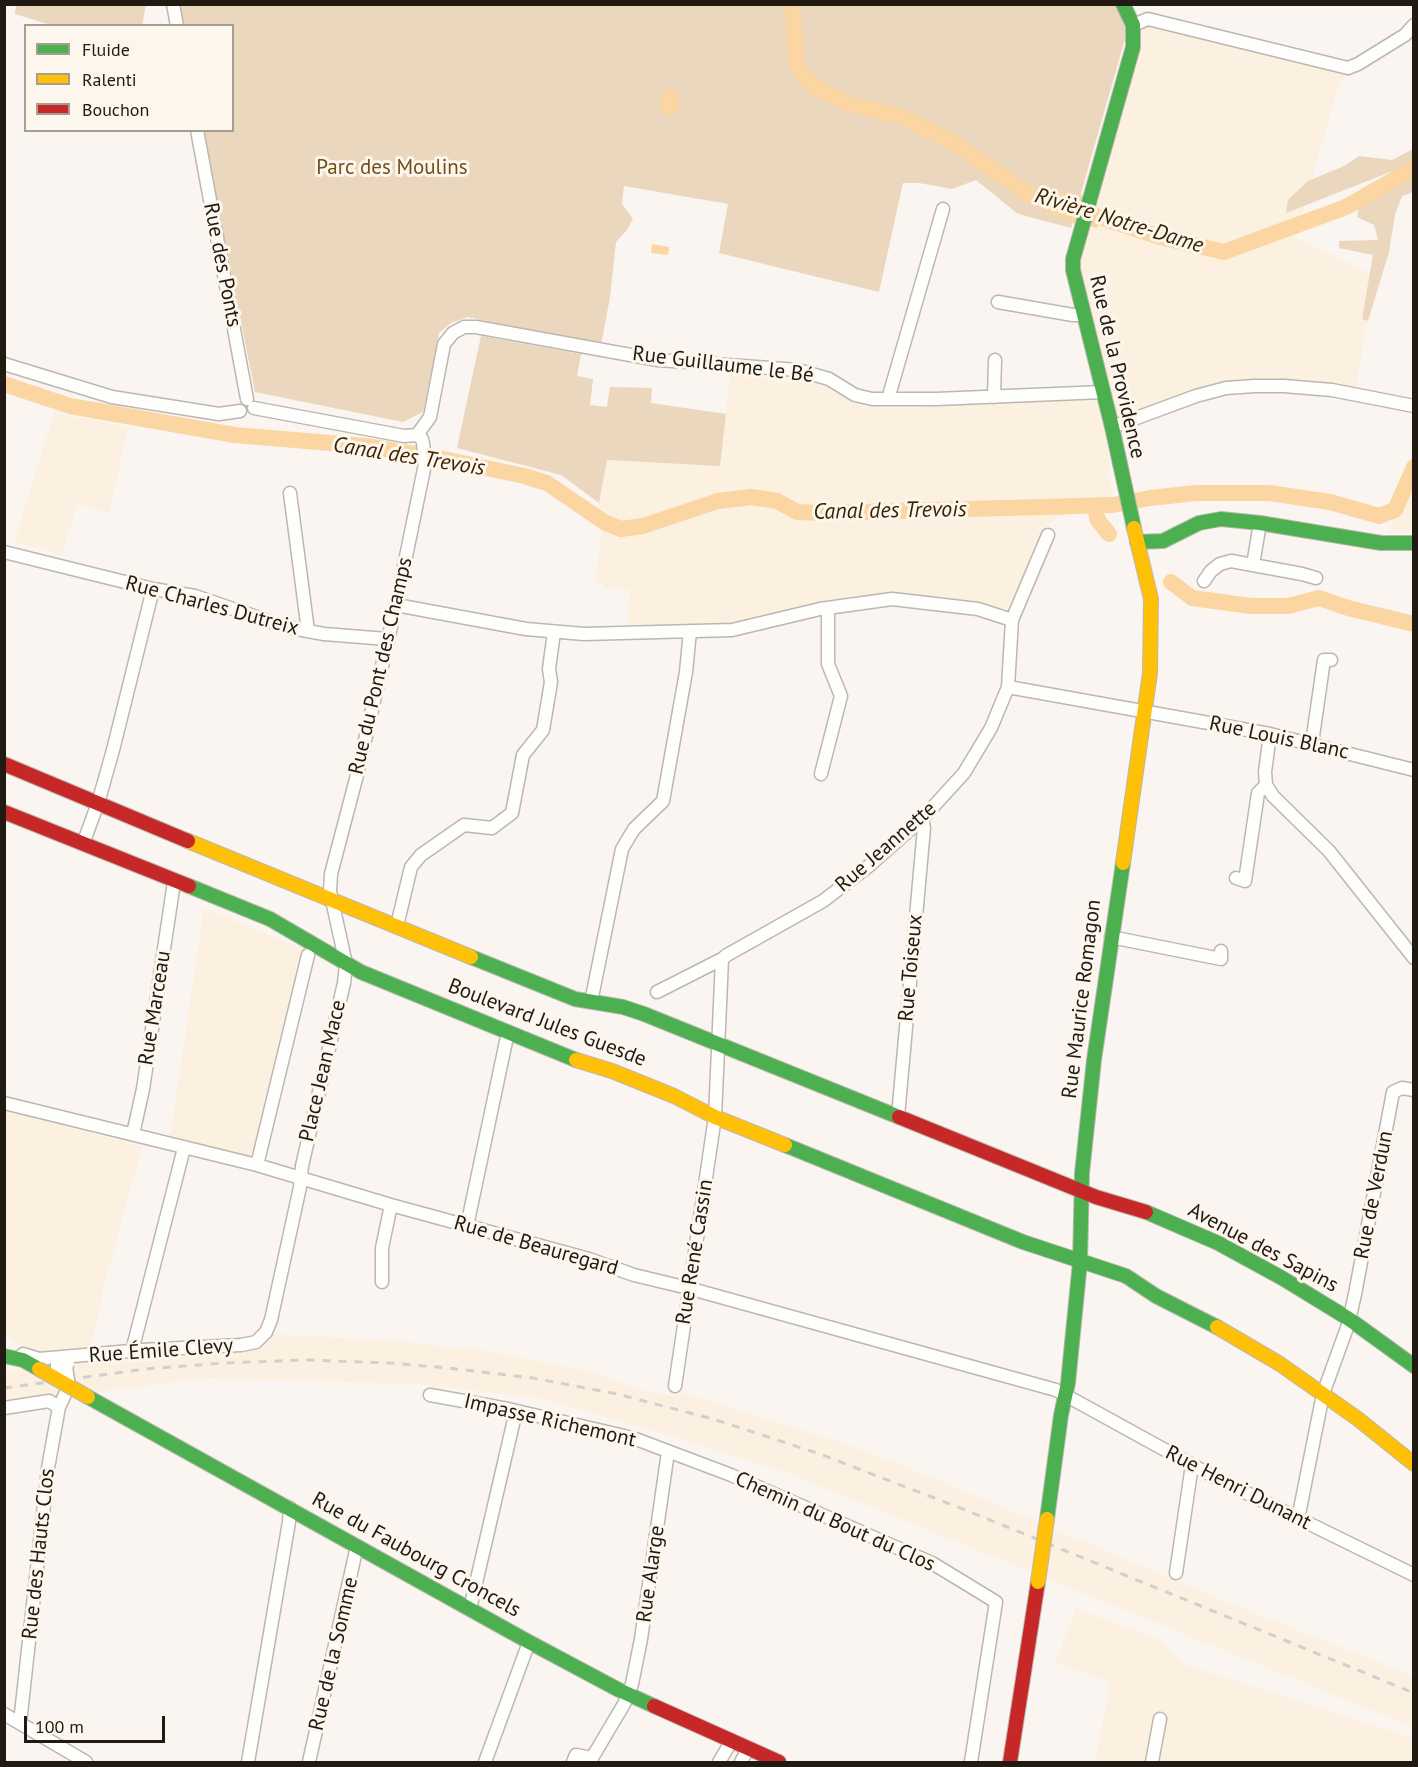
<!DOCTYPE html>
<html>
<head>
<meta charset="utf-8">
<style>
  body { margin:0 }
  #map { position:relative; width:1418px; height:1767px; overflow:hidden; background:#faf5f0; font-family:"PT Sans",sans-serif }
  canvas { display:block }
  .frame { position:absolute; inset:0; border:6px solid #211a12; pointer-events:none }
  .legend { position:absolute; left:24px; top:24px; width:210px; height:108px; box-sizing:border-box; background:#fdf6ed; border:2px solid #a59e95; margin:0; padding:8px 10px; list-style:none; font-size:18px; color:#211a12 }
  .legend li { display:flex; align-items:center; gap:12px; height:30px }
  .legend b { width:30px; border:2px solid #a59e95 }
  .scale { position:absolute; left:24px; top:1716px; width:141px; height:27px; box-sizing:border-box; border:3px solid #211a12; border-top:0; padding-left:8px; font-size:18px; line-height:21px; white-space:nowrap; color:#211a12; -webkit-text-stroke:4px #fdf6ed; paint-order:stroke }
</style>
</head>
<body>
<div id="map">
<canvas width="1418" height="1767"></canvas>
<div class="frame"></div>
<ul class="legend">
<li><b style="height:8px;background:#4caf50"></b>Fluide</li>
<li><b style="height:8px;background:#ffc107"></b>Ralenti</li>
<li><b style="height:8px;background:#c62828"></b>Bouchon</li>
</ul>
<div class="scale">100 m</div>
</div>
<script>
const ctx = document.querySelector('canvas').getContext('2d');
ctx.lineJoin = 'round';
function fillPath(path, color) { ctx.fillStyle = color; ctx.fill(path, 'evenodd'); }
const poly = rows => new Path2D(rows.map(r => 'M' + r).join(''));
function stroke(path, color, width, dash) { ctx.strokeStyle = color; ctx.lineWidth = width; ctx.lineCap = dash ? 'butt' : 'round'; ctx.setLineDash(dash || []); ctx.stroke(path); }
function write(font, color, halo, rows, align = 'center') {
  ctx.font = font + ' "PT Sans",sans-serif'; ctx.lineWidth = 6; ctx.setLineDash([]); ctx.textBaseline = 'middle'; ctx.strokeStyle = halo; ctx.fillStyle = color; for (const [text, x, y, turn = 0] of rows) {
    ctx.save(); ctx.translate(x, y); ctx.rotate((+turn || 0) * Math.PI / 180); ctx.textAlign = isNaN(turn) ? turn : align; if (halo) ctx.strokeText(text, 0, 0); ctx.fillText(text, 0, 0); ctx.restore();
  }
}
fillPath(poly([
  [1142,24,1167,27,1346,71,1336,93,1296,237,1377,277,1366,325,1355,395,1264,387,1199,394,1111,431,1071,263],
  [730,374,806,381,824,386,860,406,889,409,1096,399,1106,430,1110,471,1108,473,1113,494,1048,523,1014,609,907,595,871,595,808,607,752,623,627,628,630,590,604,588,604,583,595,582,602,530,598,510,607,460,720,466],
  [54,413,128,427,109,513,77,504,61,557,55,555,53,552,14,542],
  [1413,485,1413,532,1387,533],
  [204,908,303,949,294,993,254,1158,170,1138],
  [4,1110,33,1115,85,1132,142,1146,102,1293,103,1294,91,1349,34,1353,5,1335],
  [270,1334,395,1341,486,1351,588,1371,641,1390,676,1397,680,1392,849,1445,943,1482,1212,1596,1413,1676,1413,1727,788,1473,658,1432,539,1398,418,1384,208,1378,47,1398,5,1406,5,1371,166,1351,267,1347],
  [1076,1608,1157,1639,1183,1664,1413,1738,1413,1762,1095,1762,1111,1682,1055,1663]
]), '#fcf0e0');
fillPath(poly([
  [1116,4,1127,32,1071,228,1018,214,976,180,952,189,919,183,903,183,879,292,719,253,728,204,624,186,622,204,633,219,626,231,616,242,610,297,601,346,468,317,451,323,439,333,423,412,403,422,255,392,203,131,232,130,232,26,181,25,177,5],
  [16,5,16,4,146,5,142,26,51,25,15,14],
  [1413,149,1413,163,1286,213,1288,200,1308,181,1344,166,1359,156,1392,160],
  [1413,173,1413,192,1402,196,1395,215,1389,252,1368,321,1362,319,1373,255,1339,248,1339,241,1378,240,1374,225,1357,217,1359,204],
  [481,336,581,354,577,376,593,379,590,405,607,407,610,387,652,388,651,403,726,414,720,466,607,460,599,503,561,475,457,448]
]), '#ead7bd');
fillPath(poly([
  [666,89,676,90,680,103,678,109,670,116,662,114,659,109,663,92],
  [1047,187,1058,193,1082,195,1082,203,1102,211,1097,228,1075,224,1043,210],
  [652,244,669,247,668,255,651,253]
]), '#fbd6a2');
stroke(poly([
  [792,4,797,67,813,86,849,104,902,117,957,145,1028,194,1160,237,1224,252,1346,207,1414,168],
  [4,384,70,406,235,435,366,446,439,458,524,476,547,483,604,522,621,529,643,526,718,501,752,497,777,501,797,512,824,513,1113,505,1150,498,1196,493,1269,493,1330,502,1379,516,1395,510,1414,467],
  [1096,506,1097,519,1109,534],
  [1171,582,1192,598,1251,606,1288,606,1319,598,1348,608,1414,624]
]), '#fbd6a2', 16);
const street = poly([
  [173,4,177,26],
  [1133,25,1148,19,1348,68,1358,64,1405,35,1414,25],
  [197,130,247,399],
  [998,302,1073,315,1084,315],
  [4,364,112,397,219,414,240,411],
  [994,397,995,360],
  [888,399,943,209],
  [254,408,404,436,417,435],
  [1112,427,1196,396,1226,388,1255,386,1284,386,1332,390,1414,406],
  [417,435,430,417,444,344,453,333,464,327,476,327,658,360,798,370,829,379,855,395,872,399,936,399,1103,392],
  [290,493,308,631],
  [4,552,153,589,195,596,286,627,324,634,387,639],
  [1253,565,1260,523],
  [1204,581,1211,571,1220,564,1231,561,1302,574,1316,578],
  [396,605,526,629,584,634,732,630,820,609,892,599,978,609,1012,620],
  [1008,687,1270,734,1414,770],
  [1270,734,1265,772,1266,785,1273,796,1329,851,1414,958],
  [1312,743,1324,660,1331,660],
  [821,774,841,696,828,664,828,608],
  [83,844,98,803,113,750,153,589],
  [1236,878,1245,881,1258,793,1266,785],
  [397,926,411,867,421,855,464,825,492,828,512,813,523,755,543,730,551,682,549,669,554,632],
  [1111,937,1221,959,1221,951],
  [657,992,722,959,727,955,823,901,870,865,922,819,964,773,991,728,1008,687,1012,620,1048,535],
  [591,1002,622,849,634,829,663,801,686,672,690,631],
  [4,1103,257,1165,391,1205,589,1259,634,1275,688,1288,1056,1390,1216,1478,1414,1575],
  [898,1116,924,828,922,819],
  [133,1134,143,1089,174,882],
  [257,1165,308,955],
  [467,1226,508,1032],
  [382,1282,382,1248,391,1205],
  [132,1351,184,1148],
  [23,1354,39,1359,142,1350,241,1345,256,1342,266,1332,271,1320,300,1187,302,1166,344,983,346,964,330,891,331,874,357,775,396,605,425,464,423,443,422,439,417,435],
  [675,1386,715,1117,722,959],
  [430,1395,508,1409,633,1438,731,1475,932,1563,996,1602,971,1762],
  [4,1408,49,1401,59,1407],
  [1298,1519,1323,1394,1348,1325,1355,1294,1393,1092,1402,1088,1414,1090],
  [1176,1573,1192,1465],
  [470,1609,516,1411],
  [4,1714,86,1762],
  [20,1723,48,1468,59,1407,69,1386],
  [248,1762,289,1522,290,1508],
  [309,1762,357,1546],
  [485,1762,529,1642],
  [573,1762,576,1755,592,1758,624,1704,632,1684,641,1639,668,1452],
  [719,1762,731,1742],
  [741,1762,748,1749],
  [1152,1762,1160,1719]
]);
const fast = poly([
  [1123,4,1133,25,1133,47,1073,259,1073,270,1112,427,1134,528],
  [1137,542,1163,541,1199,523,1221,519,1260,523,1381,543,1414,543],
  [189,886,270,919,361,972,576,1060],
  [471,957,575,999,623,1007,644,1014,899,1117],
  [785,1145,1023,1242,1126,1276,1156,1296,1217,1327],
  [1146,1212,1218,1243,1282,1278,1349,1319,1414,1366],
  [4,1356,23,1360,39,1369],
  [88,1397,529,1642,619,1690,654,1706],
  [1047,1519,1061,1415,1068,1383,1080,1262,1082,1173,1094,1060,1123,863]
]);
const slow = poly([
  [188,841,471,957],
  [1123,863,1150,673,1151,599,1134,528],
  [576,1060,612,1071,674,1096,715,1117,785,1145],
  [1217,1327,1280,1364,1358,1419,1414,1464]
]);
const jam = poly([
  [4,764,188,841],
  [4,812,189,886],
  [899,1117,1096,1197,1146,1212],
  [654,1706,779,1762],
  [1010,1762,1038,1582]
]);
stroke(street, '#bcb7b0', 15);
stroke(fast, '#bcb7b0', 16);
stroke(slow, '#bcb7b0', 16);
stroke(jam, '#bcb7b0', 16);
stroke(street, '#fefefd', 12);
stroke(fast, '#4caf50', 14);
stroke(slow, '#ffc107', 14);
stroke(jam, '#c62828', 14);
stroke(poly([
  [4,1388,146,1369,224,1363,305,1360,390,1363,448,1368,533,1378,617,1394,713,1419,820,1454,963,1509,1414,1693]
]), '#d1d0ce', 3, [8, 8]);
const streetBridge = poly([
  [57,1363,57,1380],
  [68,1363,66,1367,69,1386]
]);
const slowBridge = poly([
  [39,1369,88,1397],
  [1038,1582,1047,1519]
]);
stroke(streetBridge, '#bcb7b0', 15, []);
stroke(slowBridge, '#bcb7b0', 16, []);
stroke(streetBridge, '#fefefd', 12);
stroke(slowBridge, '#ffc107', 14);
write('21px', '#714f19', '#fdf6ed', [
  ["Parc des Moulins",392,168]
]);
write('21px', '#211a12', '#fdf6ed', [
  ["Rue des Ponts",222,265,79],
  ["Rue Guillaume le Bé",723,365,7],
  ["Rue de la Providence",1117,367,77],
  ["Rue Charles Dutreix",212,606,15],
  ["Rue du Pont des Champs",381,666,-77],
  ["Rue Louis Blanc",1279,738,12],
  ["Rue Jeannette",886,847,-41],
  ["Rue Toiseux",911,968,-85],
  ["Rue Maurice Romagon",1082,999,-83],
  ["Rue Marceau",155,1008,-81],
  ["Boulevard Jules Guesde",547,1023,21],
  ["Place Jean Mace",323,1071,-77],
  ["Rue de Verdun",1374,1195,-79],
  ["Rue de Beauregard",536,1246,16],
  ["Avenue des Sapins",1263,1248,28],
  ["Rue René Cassin",695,1252,-81],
  ["Rue Émile Clevy",161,1351,-4],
  ["Impasse Richemont",550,1421,13],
  ["Rue Henri Dunant",1238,1488,27],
  ["Chemin du Bout du Clos",835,1522,24],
  ["Rue des Hauts Clos",39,1554,-84],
  ["Rue du Faubourg Croncels",416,1555,29],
  ["Rue Alarge",651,1574,-82],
  ["Rue de la Somme",334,1654,-77]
]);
write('italic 22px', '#392504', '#fdf6ed', [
  ["Rivière Notre-Dame",1119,221,17],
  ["Canal des Trevois",409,457,9],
  ["Canal des Trevois",890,511,-1]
]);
</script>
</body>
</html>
